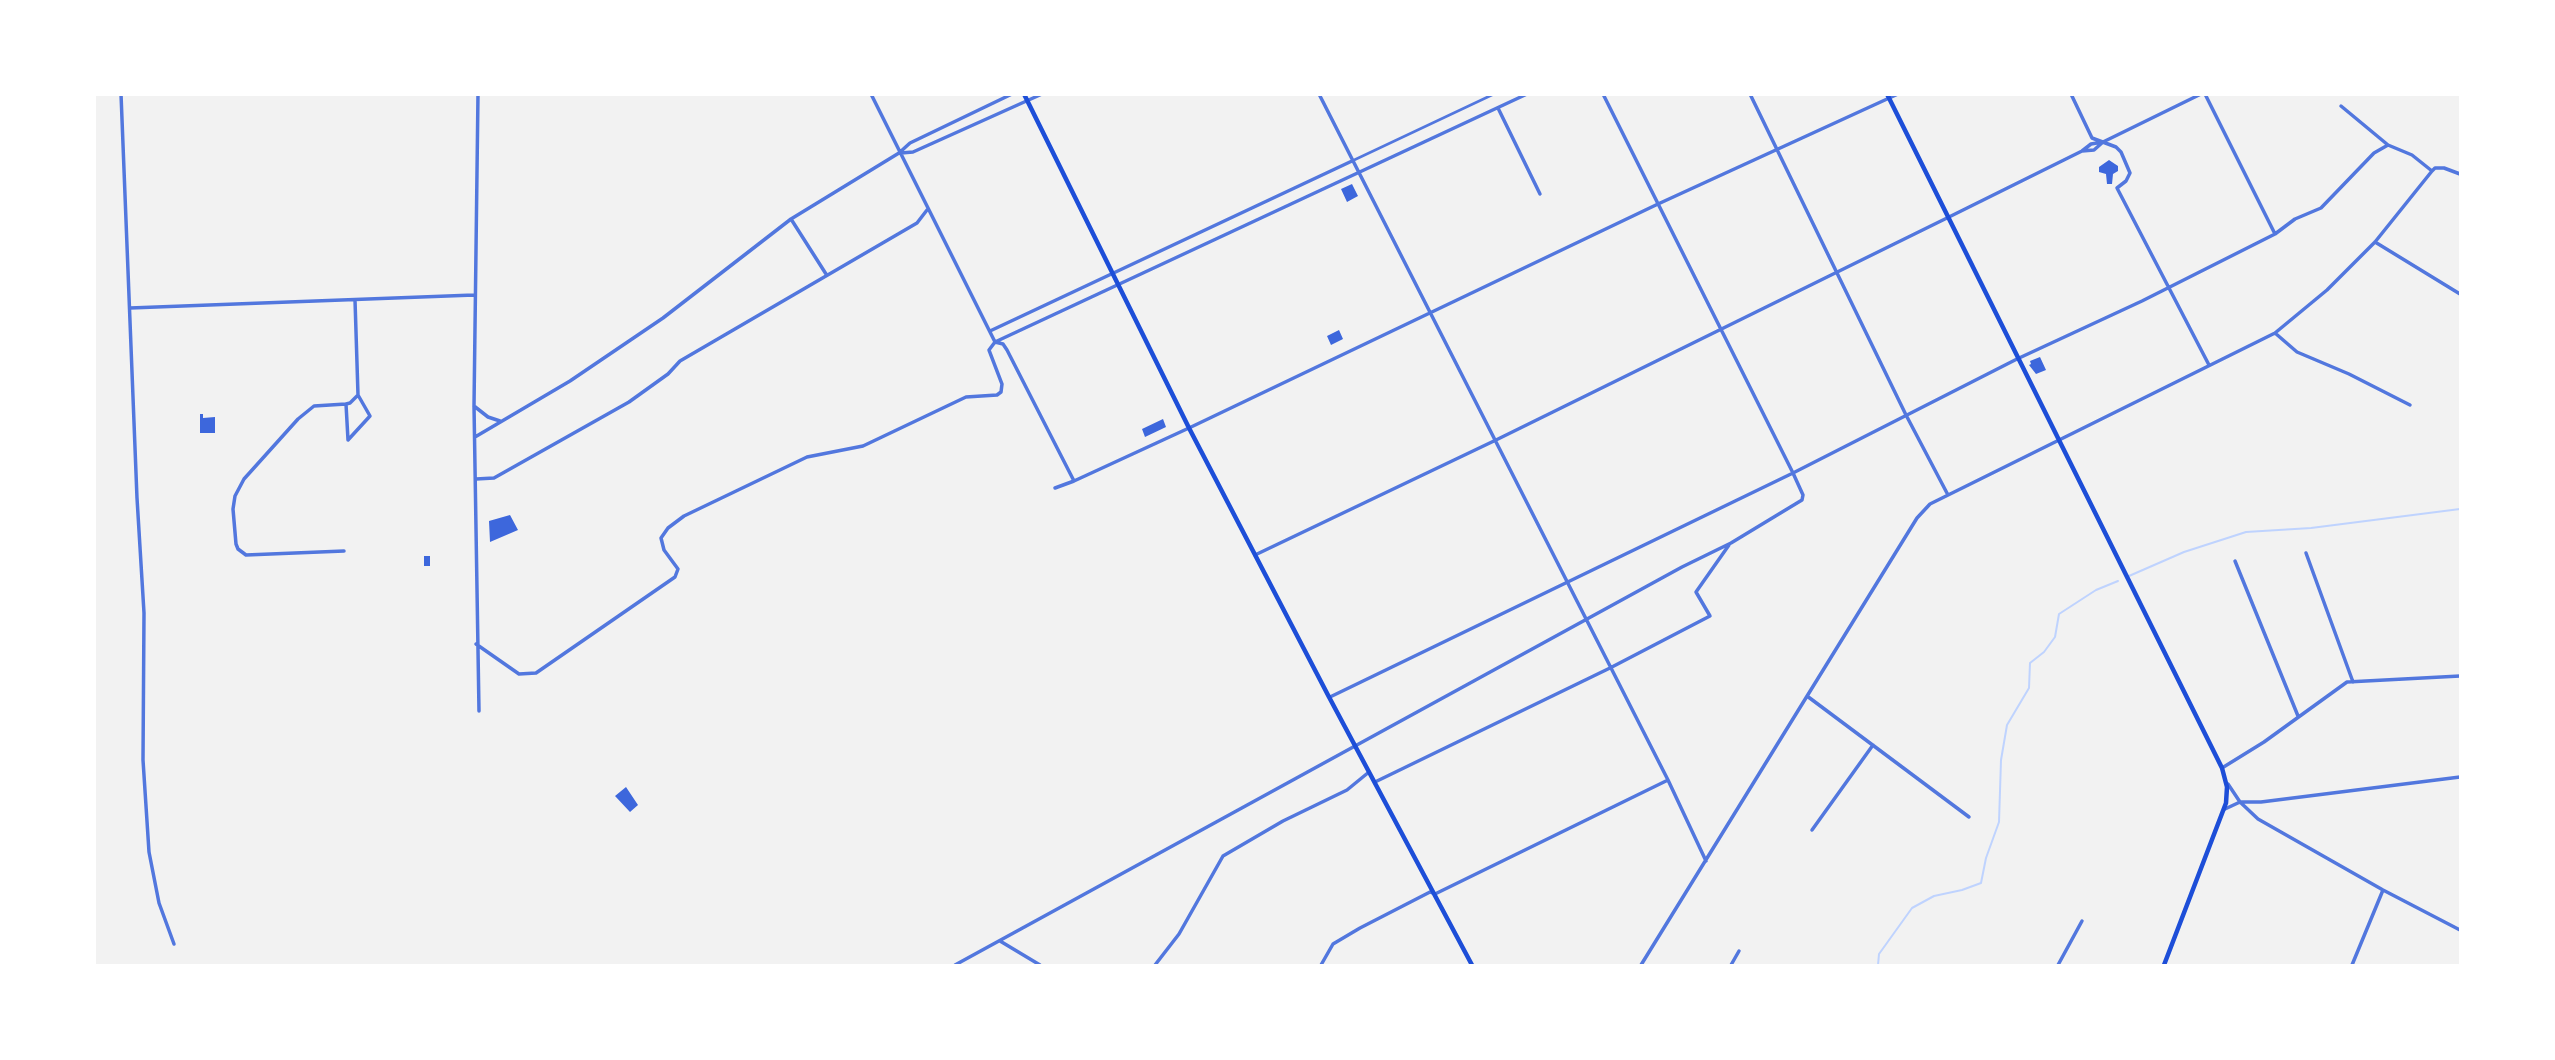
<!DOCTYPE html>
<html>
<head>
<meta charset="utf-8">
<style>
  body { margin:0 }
  #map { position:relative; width:2555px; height:1060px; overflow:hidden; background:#f2f2f2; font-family:"Open Sans",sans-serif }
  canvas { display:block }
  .frame { position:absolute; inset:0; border:96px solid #fff; pointer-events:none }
</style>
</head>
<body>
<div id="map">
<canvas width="2555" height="1060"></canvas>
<div class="frame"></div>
</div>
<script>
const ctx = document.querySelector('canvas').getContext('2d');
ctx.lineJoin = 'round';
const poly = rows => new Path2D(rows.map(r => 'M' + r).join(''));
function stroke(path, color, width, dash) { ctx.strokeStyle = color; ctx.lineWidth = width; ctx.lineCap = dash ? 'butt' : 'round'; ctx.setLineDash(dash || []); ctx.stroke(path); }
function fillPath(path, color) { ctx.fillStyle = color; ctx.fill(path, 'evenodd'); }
stroke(poly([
  [2129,576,2184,552,2246,532,2311,528,2460,509],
  [1878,965,1879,954,1912,908,1934,896,1962,890,1981,883,1986,858,1999,822,2001,760,2007,725,2029,688,2030,663,2044,652,2055,637,2059,614,2096,590,2118,581]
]), '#bfd3fe', 2);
fillPath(poly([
  [2109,160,2118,166,2118,171,2113,174,2112,184,2107,184,2106,174,2099,172,2099,167],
  [1352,184,1358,196,1347,202,1341,189],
  [1339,330,1343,339,1331,345,1327,336],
  [2040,357,2046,370,2036,374,2029,365,2031,364,2030,361],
  [200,414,203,414,203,418,215,417,215,433,200,433],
  [1163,419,1166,427,1145,437,1142,429],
  [510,515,518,530,490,542,489,521],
  [424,556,430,556,430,566,424,566],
  [626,787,638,805,630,812,615,796]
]), '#3d67dc');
stroke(poly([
  [1352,161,1494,94]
]), '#5277de', 2.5);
stroke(poly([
  [121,94,137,498,144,613,143,760,149,852,159,903,174,944],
  [478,94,474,406,479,711],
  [871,94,995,342,1003,344,1007,350,1074,481],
  [1319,94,1668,780,1706,861],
  [1750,94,1906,415,1948,495],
  [2071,94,2092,138,2116,147,2121,152,2130,173,2126,181,2117,188,2209,365],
  [2205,94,2275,234],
  [2341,106,2388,145,2412,155,2432,171,2435,168,2444,168,2460,174],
  [1498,108,1540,194],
  [2082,151,2094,150,2103,142],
  [901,153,913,152,1042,94],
  [791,219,826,274],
  [2375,242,2460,294],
  [355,300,358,395,350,403,346,404,348,440,370,416,358,395],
  [130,308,474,295],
  [990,331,1352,161],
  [2275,333,2297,352,2349,374,2410,405],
  [474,406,488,417,500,421],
  [475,437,570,381,663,318,791,219,899,153,910,143,1012,94],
  [476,479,494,478,629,402,668,374,680,361,917,223,927,210],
  [1055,488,1074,481,1189,428,1658,204,1898,94],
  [344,551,246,555,238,549,236,544,233,509,235,496,244,479,298,419,314,406,346,404],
  [2306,553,2353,682],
  [1255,555,1496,440,1949,217,2082,151,2091,144,2103,142,2201,94],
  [2235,561,2298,716],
  [476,644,519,674,536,673,675,577,678,569,664,550,661,538,668,528,684,516,807,457,863,446,966,397,997,395,1001,392,1002,384,989,350,995,342,1527,94],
  [1807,696,1969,817],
  [1330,697,1793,473,2017,359,2142,301,2275,234,2295,219,2321,208,2374,153,2388,145],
  [2222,768,2264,742,2347,682,2460,676],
  [1375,782,1610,668,1710,616,1696,592,1729,545],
  [2228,784,2240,802,2258,819,2383,890,2460,930],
  [2225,809,2240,802,2261,802,2460,777],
  [1812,830,1873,745],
  [1000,941,1040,965],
  [955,965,1682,567,1731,543,1802,500,1803,495,1793,473,1603,94],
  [1155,965,1179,934,1223,856,1283,821,1347,790,1369,772],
  [1321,965,1333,944,1360,928,1430,892,1435,894,1668,780],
  [1641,965,1917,518,1930,504,2275,333,2327,290,2375,242,2432,171],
  [1731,965,1739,951],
  [2058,965,2082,921],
  [2352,965,2383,890]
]), '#5277de', 3.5);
stroke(poly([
  [1024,94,1189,428,1329,697,1472,965],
  [1887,94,2222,768,2227,787,2226,803,2164,965]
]), '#1d4ed8', 4.5);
</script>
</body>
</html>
